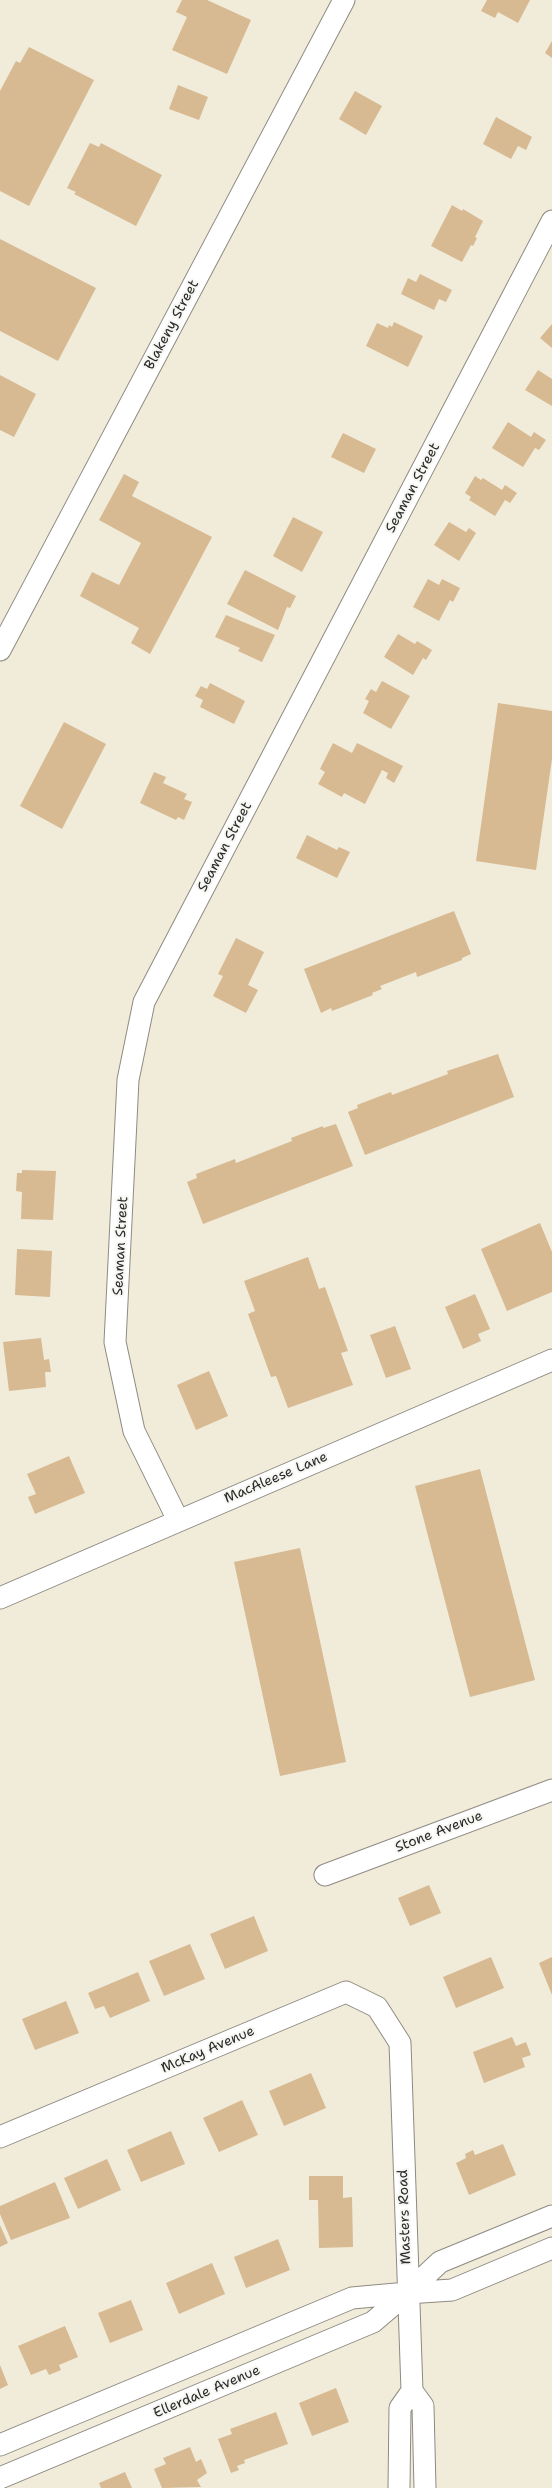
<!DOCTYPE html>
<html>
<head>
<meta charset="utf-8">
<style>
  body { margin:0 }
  canvas { display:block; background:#f1ebda }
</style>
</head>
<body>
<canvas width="552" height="2488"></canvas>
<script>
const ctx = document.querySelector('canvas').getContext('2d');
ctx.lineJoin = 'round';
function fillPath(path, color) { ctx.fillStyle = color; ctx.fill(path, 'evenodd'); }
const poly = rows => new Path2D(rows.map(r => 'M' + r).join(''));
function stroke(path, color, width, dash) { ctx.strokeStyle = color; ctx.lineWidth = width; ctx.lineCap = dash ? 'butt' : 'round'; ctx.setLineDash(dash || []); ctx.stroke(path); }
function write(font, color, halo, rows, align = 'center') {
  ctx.font = font + ' "Shantell Sans",sans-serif'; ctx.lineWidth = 4; ctx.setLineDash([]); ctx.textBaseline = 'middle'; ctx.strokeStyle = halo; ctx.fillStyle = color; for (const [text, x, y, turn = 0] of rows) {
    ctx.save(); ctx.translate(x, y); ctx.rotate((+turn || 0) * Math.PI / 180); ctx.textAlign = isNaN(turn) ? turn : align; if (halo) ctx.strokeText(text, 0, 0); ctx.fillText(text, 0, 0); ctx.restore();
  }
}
fillPath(poly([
  [182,0,207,0,251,20,227,74,172,50,187,17,176,12],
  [487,0,530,0,518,23,498,12,495,18,481,11],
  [552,41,552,58,545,53],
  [29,47,94,80,29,206,0,191,0,91,16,61,20,63],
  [178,85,208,97,199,120,169,109],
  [355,91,382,106,366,135,339,119],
  [496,117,532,137,526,150,518,146,511,159,483,144],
  [90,143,99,147,101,143,162,175,136,226,74,194,76,192,67,188],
  [452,205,462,211,463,209,483,221,475,237,477,238,473,246,471,245,462,262,431,246],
  [0,239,96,288,58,361,0,331],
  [420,274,452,290,446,302,439,299,434,310,401,294,408,278,416,282],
  [394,322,423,336,408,367,366,346,377,323,388,328,389,325,392,327],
  [552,324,552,348,540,338],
  [538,370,552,379,552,406,525,390],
  [0,375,36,394,14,437,0,430],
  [508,422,531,437,534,432,546,440,539,450,535,448,523,467,492,448],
  [343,433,376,449,364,473,331,457],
  [124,474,139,482,132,496,212,537,150,654,131,643,139,628,80,596,92,572,119,585,141,543,99,520],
  [475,476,481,480,483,478,502,490,505,485,517,493,510,503,505,500,495,516,469,500,471,497,465,493],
  [293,517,323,532,302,572,273,556],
  [449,522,466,532,469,528,476,533,459,561,434,545],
  [245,570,296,596,290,608,287,607,278,630,227,604],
  [428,579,439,585,442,579,460,588,453,602,450,600,439,621,413,607],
  [226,615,275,635,262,662,238,651,240,648,215,637],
  [398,634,415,644,417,641,432,650,426,660,423,658,413,675,384,657],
  [382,681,410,696,391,729,363,713,369,701,365,699,371,689,376,692],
  [210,683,245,701,234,724,200,707,203,700,195,696,201,686,207,689],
  [498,703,552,711,552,759,536,870,476,861],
  [64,722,106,744,62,829,20,806],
  [333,743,352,753,357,743,403,766,394,783,386,778,388,773,382,770,365,804,344,793,342,797,318,784,325,772,320,769],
  [154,772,166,777,163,783,187,794,184,799,192,802,184,820,178,817,176,820,140,803],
  [307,835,337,850,339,847,350,852,337,878,296,858],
  [454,911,471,954,462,958,462,960,417,977,416,972,380,986,382,989,372,993,373,995,332,1011,331,1008,321,1013,304,969],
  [236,938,264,952,248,985,258,990,246,1013,213,996,223,976,218,974],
  [498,1054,514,1097,365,1155,348,1112,358,1108,357,1105,391,1092,392,1095,448,1074,447,1071],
  [336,1124,353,1166,203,1224,187,1182,197,1178,196,1174,235,1159,236,1163,292,1141,291,1138,323,1126,323,1128],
  [22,1170,56,1171,53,1220,21,1219,22,1192,16,1191,17,1173,22,1173],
  [540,1223,552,1252,552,1292,507,1311,481,1249],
  [17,1249,52,1251,50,1297,15,1295],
  [308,1257,319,1289,325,1287,348,1351,341,1353,353,1385,288,1408,276,1376,271,1377,248,1314,255,1311,244,1281],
  [475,1294,490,1329,478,1334,481,1341,463,1349,445,1307],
  [395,1326,411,1369,386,1378,370,1335],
  [41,1338,44,1360,49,1359,51,1372,45,1372,46,1387,9,1391,3,1342],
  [209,1371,228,1416,196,1430,177,1385],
  [69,1456,85,1493,35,1514,28,1497,36,1494,27,1474],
  [480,1469,535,1680,470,1697,415,1486],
  [300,1548,346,1762,280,1776,234,1562],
  [429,1885,441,1913,410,1926,398,1898],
  [254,1916,268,1951,225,1969,210,1934],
  [190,1944,205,1979,164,1996,149,1961],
  [491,1957,504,1988,456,2008,443,1977],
  [552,1957,552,1995,539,1963],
  [138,1972,150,2001,110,2018,104,2006,95,2009,88,1993],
  [66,2001,79,2033,35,2050,22,2019],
  [512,2037,516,2046,526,2042,531,2055,522,2058,525,2067,484,2083,473,2052],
  [311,2073,326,2108,284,2126,269,2091],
  [242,2100,258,2135,219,2152,203,2118],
  [171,2131,185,2164,141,2182,127,2150],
  [503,2144,516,2175,469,2195,456,2163,466,2158,465,2154,473,2150,475,2155],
  [107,2159,121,2190,78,2209,64,2178],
  [309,2176,343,2176,343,2198,352,2197,353,2247,319,2248,318,2200,309,2200],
  [55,2182,70,2218,11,2240,0,2214,0,2206],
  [0,2225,8,2243,0,2247],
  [278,2239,290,2270,246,2288,234,2257],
  [212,2263,225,2294,179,2314,166,2283],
  [131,2300,143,2330,110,2343,98,2313],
  [65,2326,78,2357,59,2365,61,2370,49,2375,46,2369,31,2375,18,2346],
  [0,2365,8,2385,0,2389],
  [336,2388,349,2422,312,2436,299,2403],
  [276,2412,288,2444,244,2460,245,2463,237,2466,239,2470,231,2473,218,2439,232,2434,230,2429],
  [190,2447,196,2462,201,2459,207,2473,197,2480,201,2487,162,2488,154,2469,166,2464,163,2458],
  [125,2472,132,2488,101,2488,99,2483]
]), '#d7ba92');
const street = poly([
  [0,650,344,0],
  [178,1520,134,1431,115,1342,128,1080,144,1002,552,221],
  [0,1598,552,1360],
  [325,1875,552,1790],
  [0,2137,346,1992,377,2007,400,2043,412,2391,423,2406,425,2488],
  [0,2445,352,2298,407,2293,440,2262,552,2216],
  [0,2478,373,2322,407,2293,452,2290,552,2248],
  [399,2488,400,2408,412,2391]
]);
stroke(street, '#8e8b82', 23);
stroke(street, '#fff', 21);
write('14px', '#2b2b2b', '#f6f6f2', [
  ["Blakeny Street",172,325,-62],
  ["Seaman Street",413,488,-62],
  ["Seaman Street",225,847,-62],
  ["Seaman Street",121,1246,-87],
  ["MacAleese Lane",276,1478,-23],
  ["Stone Avenue",439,1832,-21],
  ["McKay Avenue",208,2050,-23],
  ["Masters Road",405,2217,-92],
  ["Ellerdale Avenue",207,2392,-23]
]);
</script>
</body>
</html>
